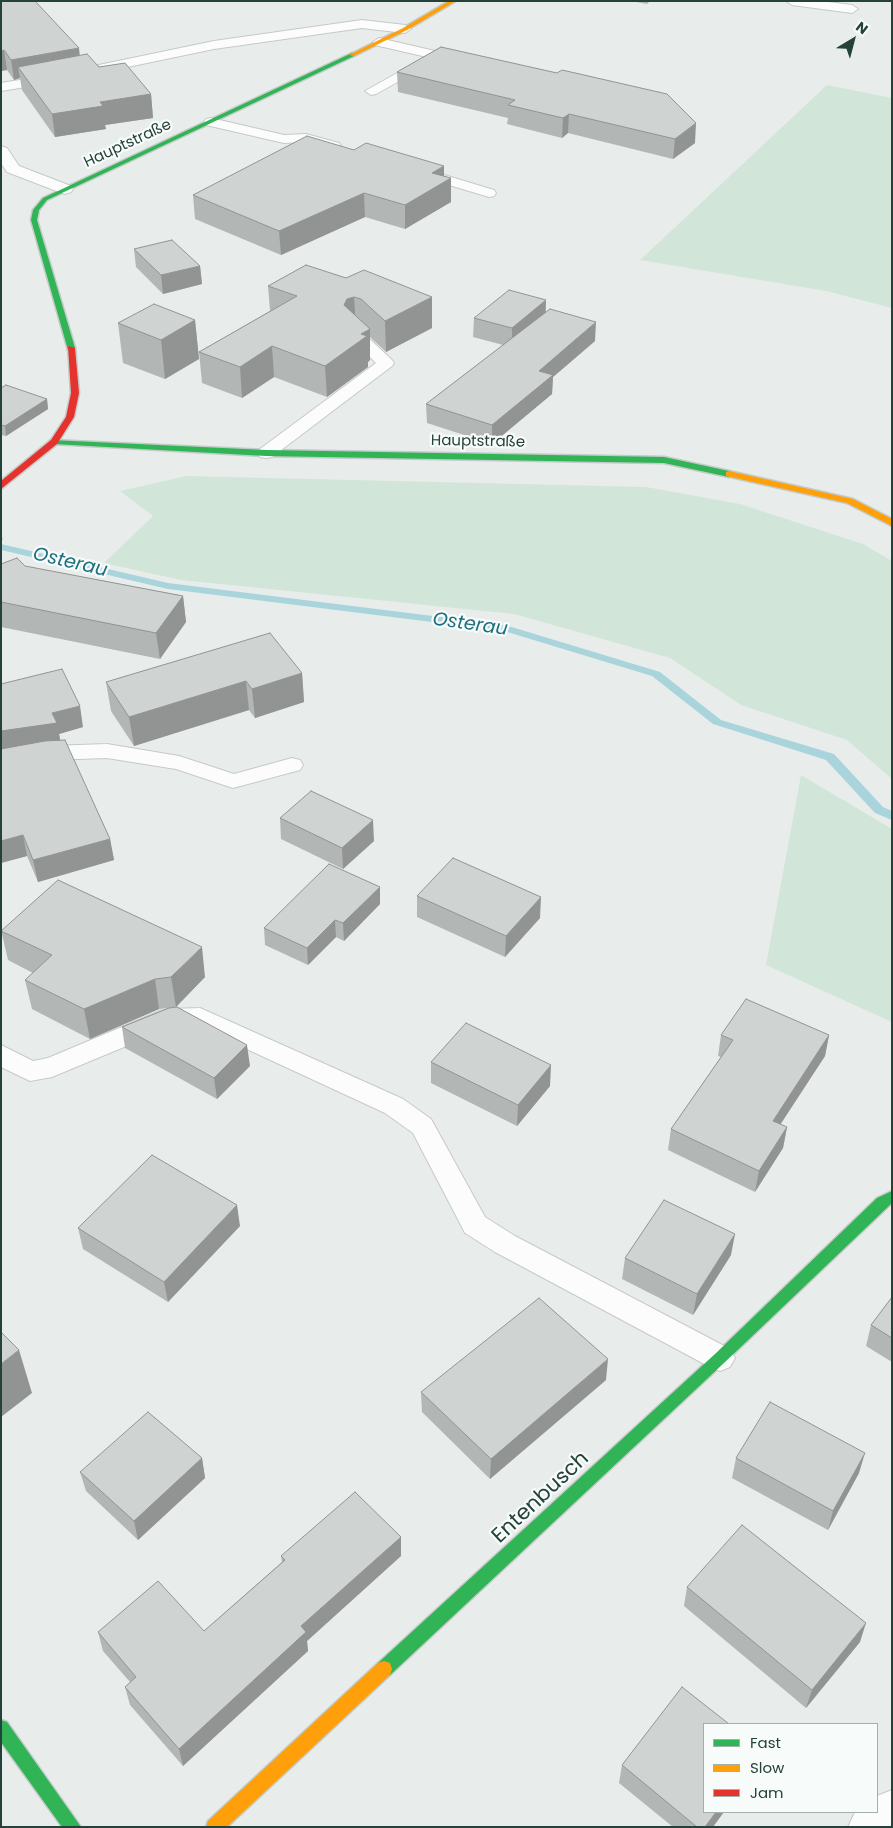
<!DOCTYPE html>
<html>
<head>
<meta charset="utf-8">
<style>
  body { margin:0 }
  #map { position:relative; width:893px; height:1828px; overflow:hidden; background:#e8edeb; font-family:Poppins,sans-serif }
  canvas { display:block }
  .frame { position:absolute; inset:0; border:2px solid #24423a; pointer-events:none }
  .legend { position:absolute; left:703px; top:1723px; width:175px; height:90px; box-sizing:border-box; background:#f7fbf9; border:1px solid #a3b1ad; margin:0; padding:6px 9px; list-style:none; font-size:15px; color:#24423a }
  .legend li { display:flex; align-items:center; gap:10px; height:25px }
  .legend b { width:25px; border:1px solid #a3b1ad }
  .north { position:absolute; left:828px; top:15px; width:50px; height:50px; -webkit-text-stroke:4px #f7fbf9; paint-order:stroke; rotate:37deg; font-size:14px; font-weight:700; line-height:20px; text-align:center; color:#24423a }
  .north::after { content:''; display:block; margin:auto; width:18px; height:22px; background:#24423a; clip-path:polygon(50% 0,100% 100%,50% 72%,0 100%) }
</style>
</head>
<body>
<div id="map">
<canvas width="893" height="1828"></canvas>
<div class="frame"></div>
<ul class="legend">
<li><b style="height:6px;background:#30b455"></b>Fast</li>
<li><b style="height:6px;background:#ff9f0a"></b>Slow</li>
<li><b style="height:6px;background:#e5322d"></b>Jam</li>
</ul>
<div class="north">N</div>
</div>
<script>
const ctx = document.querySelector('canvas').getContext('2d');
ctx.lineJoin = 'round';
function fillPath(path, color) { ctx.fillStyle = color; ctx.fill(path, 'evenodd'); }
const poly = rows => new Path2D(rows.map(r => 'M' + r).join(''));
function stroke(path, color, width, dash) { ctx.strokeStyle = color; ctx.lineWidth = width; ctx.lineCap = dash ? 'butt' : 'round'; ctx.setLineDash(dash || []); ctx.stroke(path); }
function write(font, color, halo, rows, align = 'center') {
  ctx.font = font + ' Poppins,sans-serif'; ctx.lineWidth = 4.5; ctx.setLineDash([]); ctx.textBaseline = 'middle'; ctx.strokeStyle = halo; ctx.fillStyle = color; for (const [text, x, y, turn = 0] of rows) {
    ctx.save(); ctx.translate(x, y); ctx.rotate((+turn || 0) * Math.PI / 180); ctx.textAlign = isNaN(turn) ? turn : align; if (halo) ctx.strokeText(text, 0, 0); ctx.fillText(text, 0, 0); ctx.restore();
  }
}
fillPath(poly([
  [827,85,892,98,892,308,826,291,640,260],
  [186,476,646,487,740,504,863,544,892,561,892,779,847,740,741,705,670,658,514,614,181,580,104,563,153,516,120,491],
  [801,775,892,829,892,1022,766,965]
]), '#d1e6d8');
fillPath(poly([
  [1,544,168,583,505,625,660,672,721,720,834,754,883,807,892,811,892,820,875,813,826,760,713,724,652,676,504,631,168,589,1,550,1,544]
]), '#a9d4db');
const lane = poly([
  [786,1,820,1,852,5,858,9,852,13,792,5,786,1],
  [362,20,405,25,411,29,405,33,362,28,214,49,94,74,88,70,94,66,214,41,362,20],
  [379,38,465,58,467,61,461,65,375,45,373,42,379,38],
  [426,57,430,58,432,61,430,64,376,94,371,95,365,91,426,57],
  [51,75,57,79,56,82,1,91,1,83,51,75],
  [211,118,284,135,306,134,339,143,341,146,334,150,305,142,284,143,206,125,204,122,206,119,211,118],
  [421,168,494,190,496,193,494,196,489,197,416,175,414,172,421,168],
  [355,329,361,331,392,360,394,363,392,366,272,457,266,458,260,457,257,453,260,449,376,363,347,334,349,331,355,329],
  [107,744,179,756,234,774,292,758,300,760,303,765,300,770,233,788,176,769,107,758,49,760,1,769,1,755,49,746,107,744],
  [200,1008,403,1099,431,1119,485,1217,515,1236,730,1349,735,1358,730,1367,720,1371,710,1367,495,1252,465,1233,413,1133,385,1113,197,1026,172,1027,52,1077,30,1081,1,1067,1,1045,33,1061,48,1058,160,1011,169,1009,200,1008]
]);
const street = poly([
  [1,146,7,148,19,166,71,186,73,189,71,192,65,194,59,192,7,172,1,163,1,146],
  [892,1790,892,1827,848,1827,855,1812,877,1812,877,1796,892,1790]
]);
const fast = poly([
  [352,53,355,55,354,56,47,200,39,210,37,220,75,348,68,350,31,220,33,210,43,198,352,53],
  [51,440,266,450,664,457,729,471,733,474,729,477,664,463,266,456,54,444,50,442,51,440],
  [892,1191,892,1203,725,1362,390,1675,384,1677,378,1675,376,1669,378,1663,715,1354,877,1198,892,1191],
  [1,1720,7,1722,81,1827,62,1827,1,1742,1,1720]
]);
const slow = poly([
  [449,1,456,1,407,30,354,56,349,55,403,28,449,1],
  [729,471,853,499,892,519,892,526,847,503,726,476,726,472,729,471],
  [384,1661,390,1663,392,1669,390,1675,227,1827,206,1827,208,1821,378,1663,384,1661]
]);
const jam = poly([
  [68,346,75,348,79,393,74,417,57,444,1,489,1,481,51,440,66,417,71,393,68,346]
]);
stroke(lane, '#c5cac8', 2);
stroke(street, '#c5cac8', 2);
stroke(fast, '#c3cbc8', 3);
stroke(slow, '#c3cbc8', 3);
stroke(jam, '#c3cbc8', 3);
stroke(poly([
  [1,539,3,538]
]), '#c3ccca', 2.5, [2, 3]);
fillPath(lane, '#fcfcfc');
fillPath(street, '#fcfcfc');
fillPath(fast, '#30b455');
fillPath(slow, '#ff9f0a');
fillPath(jam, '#e5322d');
fillPath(poly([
  [1,1,80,56,151,94,153,118,105,125,106,129,55,137,22,90,20,78,14,80,7,70,1,71],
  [631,1,650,1,647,4],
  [441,47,695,143,673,159,568,133,562,138,507,124,508,118,398,92,397,72],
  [354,150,444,166,444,176,451,178,451,202,405,229,365,217,281,255,195,219,193,195],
  [134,249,200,266,202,284,163,294,136,267],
  [306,265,432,328,386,352,370,337,370,360,368,362,368,367,327,397,274,377,242,398,202,383,199,352,270,311,268,286],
  [546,300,546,312,595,341,553,377,552,394,492,444,427,423,426,404,503,345,473,337,474,318],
  [195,320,199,359,165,379,123,363,118,323],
  [1,388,47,399,48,409,6,436,1,435],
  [1,564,25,566,183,596,186,622,160,659,1,627],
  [302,673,304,702,255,718,249,710,134,746,111,711,106,682],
  [1,684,83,727,59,734,60,740,110,839,114,860,38,882,27,856,1,863],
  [280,818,374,841,343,869,281,839],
  [380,887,380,904,344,941,336,937,308,965,265,945,264,928],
  [417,896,540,918,505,957,417,917],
  [1,930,205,977,176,1007,171,1008,250,1066,217,1099,125,1048,122,1027,168,1008,159,1009,90,1039,32,1009,25,980,33,973,8,960],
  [721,1035,829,1035,825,1056,780,1124,787,1127,783,1148,755,1192,668,1150,671,1129,721,1057,718,1056],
  [431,1062,550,1086,517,1126,431,1083],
  [240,1226,168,1302,83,1249,78,1228],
  [731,1255,693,1315,622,1279,625,1258],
  [892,1297,892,1362,866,1346,871,1325],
  [606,1380,490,1479,422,1412,421,1392],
  [202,1458,205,1478,138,1540,86,1491,80,1472],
  [736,1458,859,1473,828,1530,732,1478],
  [401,1537,401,1556,307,1641,308,1651,183,1766,130,1705,125,1687,130,1682,103,1651,98,1632,204,1631,282,1562,281,1556],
  [687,1587,860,1642,806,1708,684,1606],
  [622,1765,713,1827,673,1827,619,1783]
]), '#b2b6b5');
fillPath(poly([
  [79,48,81,67,18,67,20,78,14,80,11,60],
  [4,50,7,70,1,71,1,51],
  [151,94,153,118,105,125,106,129,55,137,52,114,100,102],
  [569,114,568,133,562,138,563,118],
  [696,123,695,143,673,159,675,139],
  [444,166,444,182,451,178,451,202,405,229,405,205,432,173],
  [364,193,365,217,281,255,279,231],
  [200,266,202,284,163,294,161,275],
  [354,297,356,327,344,305,347,299],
  [432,297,432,328,386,352,385,321],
  [546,300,545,318,512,347,512,328],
  [195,320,199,359,165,379,161,340],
  [596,322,595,341,553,377,552,394,492,444,492,425,539,371],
  [370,329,370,360,368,362,368,367,327,397,325,366,361,334],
  [272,346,274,377,242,398,240,367],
  [47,399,48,409,6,436,5,426],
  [183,596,186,622,160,659,156,633],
  [302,673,304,702,255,718,252,689],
  [246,681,249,710,134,746,129,717],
  [80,706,83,727,59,734,61,744,1,753,1,731,52,713],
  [373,820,374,841,343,869,342,848],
  [23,835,27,856,1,863,1,841],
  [110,839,114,860,38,882,33,860],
  [380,887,380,904,344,941,343,923],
  [541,897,540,918,505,957,506,936],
  [335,920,336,937,308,965,307,948],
  [202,947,205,977,176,1007,171,977],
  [155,979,159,1009,90,1039,84,1009],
  [829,1035,825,1056,769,1142,773,1121],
  [247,1045,250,1066,217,1099,214,1078],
  [551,1065,550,1086,517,1126,518,1105],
  [787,1127,783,1148,755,1192,759,1171],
  [237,1205,240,1226,168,1302,164,1282],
  [735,1234,731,1255,693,1315,697,1294],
  [19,1350,32,1393,1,1417,1,1364],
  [608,1359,606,1380,490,1479,491,1459],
  [865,1453,859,1473,828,1530,833,1511],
  [202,1458,205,1478,138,1540,134,1521],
  [401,1537,401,1556,307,1641,308,1651,183,1766,179,1749,301,1626],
  [866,1623,860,1642,806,1708,812,1690],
  [716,1812,724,1812,713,1827,705,1827]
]), '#919493');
const building = poly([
  [1,1,35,1,79,48,11,60,4,50,1,51,1,1],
  [441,47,557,73,562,70,667,94,696,123,675,139,569,114,563,118,508,105,515,100,397,72,441,47],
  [87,54,99,67,125,63,151,94,100,102,103,106,52,114,18,67,87,54],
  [307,136,354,150,366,143,444,166,432,173,451,178,405,205,364,193,279,231,193,195,307,136],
  [172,240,200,266,161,275,134,249,172,240],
  [306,265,346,278,364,270,432,297,385,321,361,299,354,297,347,299,344,305,370,329,361,334,367,336,325,366,272,346,240,367,199,352,297,296,268,286,306,265],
  [509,290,546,300,512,328,474,318,509,290],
  [154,304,195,320,161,340,118,323,154,304],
  [550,309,596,322,539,371,553,375,492,425,426,404,550,309],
  [6,385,47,399,5,426,1,425,1,388,6,385],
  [17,558,25,566,183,596,156,633,1,602,1,564,17,558],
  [270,633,302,673,252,689,246,681,129,717,106,682,270,633],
  [62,669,80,706,52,713,57,723,1,731,1,684,62,669],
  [65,740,110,839,33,860,23,835,1,841,1,749,45,741,65,740],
  [311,791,373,820,342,848,280,818,311,791],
  [453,858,541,897,506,936,417,896,453,858],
  [329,864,380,887,343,923,335,920,307,948,264,928,329,864],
  [58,880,202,947,171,977,155,979,84,1009,25,980,52,955,1,931,58,880],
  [746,999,829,1035,773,1121,787,1127,759,1171,671,1129,733,1040,721,1035,746,999],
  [177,1007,247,1045,214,1078,122,1027,169,1008,177,1007],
  [466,1023,551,1065,518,1105,431,1062,466,1023],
  [152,1155,237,1205,164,1282,78,1228,152,1155],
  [664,1200,735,1234,697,1294,625,1258,664,1200],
  [892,1297,892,1338,871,1325,892,1297],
  [539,1298,608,1359,491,1459,421,1392,539,1298],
  [1,1332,19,1350,1,1364,1,1332],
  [770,1402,865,1453,833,1511,736,1458,770,1402],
  [148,1412,202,1458,134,1521,80,1472,148,1412],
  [355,1492,401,1537,301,1626,306,1632,179,1749,125,1687,136,1677,98,1632,158,1581,204,1631,285,1560,281,1556,355,1492],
  [742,1525,866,1623,812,1690,687,1587,742,1525],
  [682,1687,729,1724,704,1724,704,1812,716,1812,705,1827,697,1827,622,1765,682,1687]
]);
fillPath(building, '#cfd4d2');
stroke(building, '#919493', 1);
write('15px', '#24423a', '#f7fbf9', [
  ["Hauptstraße",128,144,-25],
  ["Hauptstraße",478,442,1]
]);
write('italic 19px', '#1c6f80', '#f7fbf9', [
  ["Osterau",70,563,13],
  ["Osterau",470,625,8]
]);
write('21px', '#24423a', '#f7fbf9', [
  ["Entenbusch",541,1498,-43]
]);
</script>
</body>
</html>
